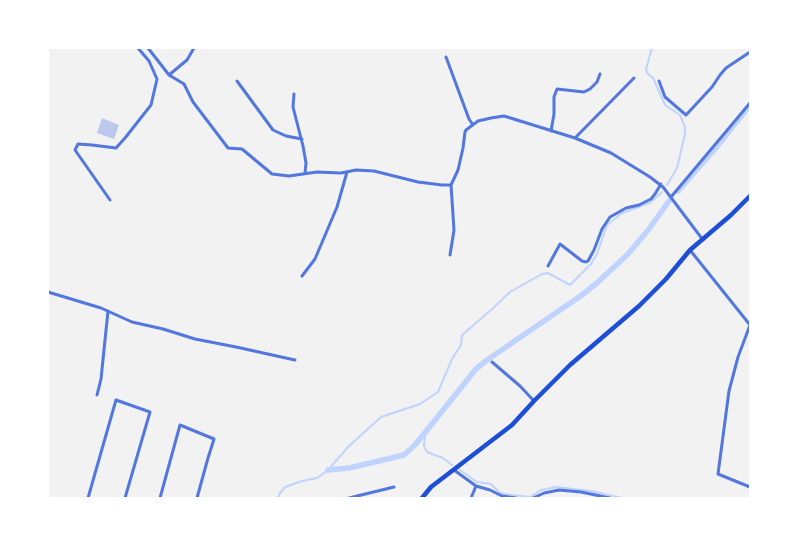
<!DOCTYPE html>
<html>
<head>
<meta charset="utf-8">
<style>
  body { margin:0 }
  #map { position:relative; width:798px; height:546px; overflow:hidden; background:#f2f2f2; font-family:Inter,sans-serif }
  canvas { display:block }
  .frame { position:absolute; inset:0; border:49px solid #fff; pointer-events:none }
</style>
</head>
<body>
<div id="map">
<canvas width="798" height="546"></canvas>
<div class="frame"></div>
</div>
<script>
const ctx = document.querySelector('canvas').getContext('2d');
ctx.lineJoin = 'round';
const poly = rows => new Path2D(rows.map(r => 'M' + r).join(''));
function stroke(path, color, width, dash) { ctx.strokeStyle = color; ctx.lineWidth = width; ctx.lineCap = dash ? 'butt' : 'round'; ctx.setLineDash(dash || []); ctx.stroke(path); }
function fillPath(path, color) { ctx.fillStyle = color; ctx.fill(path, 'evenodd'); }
stroke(poly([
  [652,48,646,69,647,73,653,78,665,105,680,115,685,127,685,134,677,168,667,185],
  [424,434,425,436,424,446,427,452,443,458,452,465],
  [457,468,477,482,491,484,499,492,504,494,530,497,541,490,556,487,591,491,622,498],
  [278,498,280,493,285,487,302,481,317,478,328,470,348,447,381,417,420,404,438,392,452,359,461,345,462,335,491,310,510,292,542,274,548,273,570,285,591,264,597,254,607,225,622,213,650,203,662,192]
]), '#bfd3fe', 2);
stroke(poly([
  [678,191,715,149,750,105],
  [328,470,349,468,404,455,415,445,476,369,487,360,582,295,598,282,628,254,649,229,669,201]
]), '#bfd3fe', 5.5);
fillPath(poly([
  [102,118,119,125,114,139,97,133]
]), '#bdc9ec');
stroke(poly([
  [148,48,169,75,184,84,193,102,228,148,242,149,272,174,289,176,317,172,341,173,356,170,374,171,418,182,442,185,451,185],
  [446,57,469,119,473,125],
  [169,75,187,60,194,48],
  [237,81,273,130,286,136,302,139],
  [659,81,665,97,686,115,712,87,720,75,726,68,750,52],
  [294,94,293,107,303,146,306,163,305,173],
  [551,131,554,114,554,97,557,89,584,92,590,89,597,82,600,74],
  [575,138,634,78],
  [451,185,458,170,463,148,465,132,466,130,478,121,491,118,504,116,575,138,611,153,650,177,663,187,703,240],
  [671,197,750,103],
  [110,200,75,150,78,144,92,145,116,148,125,138,151,105,157,79,149,61,138,48],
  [690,250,750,325,738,357,729,391,718,474,750,487],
  [450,255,454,230,451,185],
  [548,266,560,244,582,261,586,262,588,261,594,250,602,229,610,217,626,208,639,205,651,199,655,194,661,184],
  [302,276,315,259,337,207,347,172],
  [48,292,101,308,132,322,163,329,195,339,236,347,295,360],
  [492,362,520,386,534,401],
  [97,395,101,379,108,311],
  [454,470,476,486,490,490,502,496,516,498],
  [88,498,116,400,150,412,125,498],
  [160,498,180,425,214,439,208,458,197,498],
  [349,498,394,487],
  [471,498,476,486],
  [533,498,544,493,559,490,581,492,610,498]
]), '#5277de', 3);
stroke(poly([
  [422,498,431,487,512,425,534,401,570,365,639,306,666,279,690,250,731,215,750,196]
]), '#1d4ed8', 4.5);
</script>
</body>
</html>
